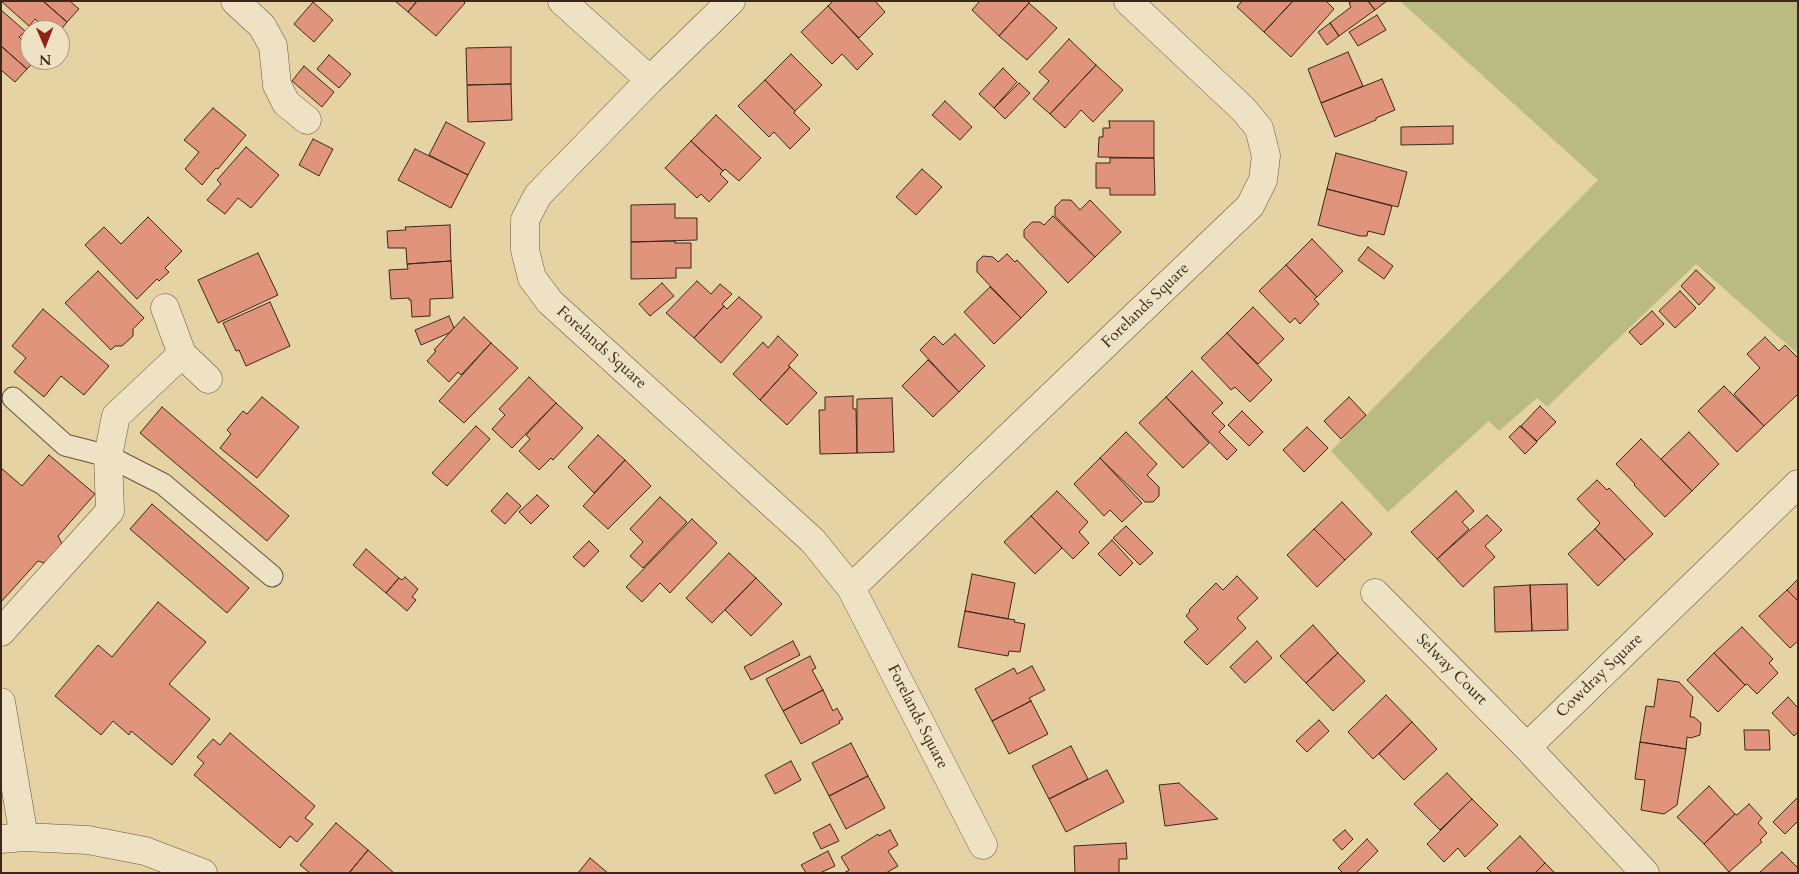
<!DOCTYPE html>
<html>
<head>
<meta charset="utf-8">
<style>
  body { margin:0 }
  #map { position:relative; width:1799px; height:874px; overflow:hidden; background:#e6d3a4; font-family:Cardo,serif }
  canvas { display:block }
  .frame { position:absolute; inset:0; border:2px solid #3b2818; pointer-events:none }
  .north { position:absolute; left:20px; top:20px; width:50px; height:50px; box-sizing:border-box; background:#efe2c4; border:1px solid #a7987f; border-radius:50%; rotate:179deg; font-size:14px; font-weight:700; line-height:20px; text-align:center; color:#3b2818 }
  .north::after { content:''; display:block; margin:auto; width:18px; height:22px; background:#8f2418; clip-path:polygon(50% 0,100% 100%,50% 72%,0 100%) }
</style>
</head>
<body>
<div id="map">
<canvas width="1799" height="874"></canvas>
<div class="frame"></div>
<div class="north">N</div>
</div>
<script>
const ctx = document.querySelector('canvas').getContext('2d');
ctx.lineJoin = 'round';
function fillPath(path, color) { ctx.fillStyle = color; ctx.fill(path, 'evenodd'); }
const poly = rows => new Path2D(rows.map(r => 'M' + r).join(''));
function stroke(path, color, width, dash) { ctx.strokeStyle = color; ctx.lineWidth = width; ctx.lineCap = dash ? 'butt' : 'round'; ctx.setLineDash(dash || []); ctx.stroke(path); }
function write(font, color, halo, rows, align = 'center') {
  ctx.font = font + ' Cardo,serif'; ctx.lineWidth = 5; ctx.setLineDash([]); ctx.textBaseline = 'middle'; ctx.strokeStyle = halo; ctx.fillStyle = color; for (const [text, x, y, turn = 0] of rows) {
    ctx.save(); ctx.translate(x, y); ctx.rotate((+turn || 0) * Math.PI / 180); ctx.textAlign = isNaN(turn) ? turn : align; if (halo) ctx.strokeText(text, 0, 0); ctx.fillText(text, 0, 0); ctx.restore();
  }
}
fillPath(poly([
  [1400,1,1798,1,1798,354,1696,264,1547,407,1537,398,1499,431,1489,421,1388,512,1331,451,1598,180]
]), '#babb82');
const building = poly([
  [1,1,43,1,67,22,60,31,48,30,35,19,29,26,1,1],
  [43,1,70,1,79,9,67,22,43,1],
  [395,1,417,1,408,12,395,1],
  [417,1,463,1,465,3,436,36,408,12,417,1],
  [833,1,875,1,885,12,859,38,828,6,833,1],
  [980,1,1028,1,1029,3,999,36,972,10,980,1],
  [1242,1,1293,1,1264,32,1237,7,1242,1],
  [1293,1,1326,1,1334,9,1291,57,1264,32,1293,1],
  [1352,1,1368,1,1375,10,1339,36,1330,23,1351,7,1349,3,1352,1],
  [1368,1,1387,1,1375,10,1368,1],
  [313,2,333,20,314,42,294,24,313,2],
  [1029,3,1057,28,1027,60,999,36,1029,3],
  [828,6,873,54,857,70,842,54,832,64,801,32,828,6],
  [1,10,25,31,19,37,30,47,30,60,35,60,27,69,1,46,1,10],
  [1377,15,1386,30,1358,46,1349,32,1377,15],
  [1330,23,1339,36,1327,45,1318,32,1330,23],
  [1069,39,1096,65,1050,114,1033,99,1049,81,1039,72,1069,39],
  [1,46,27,69,15,82,1,70,1,46],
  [511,47,511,84,467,85,466,48,511,47],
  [1348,52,1363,86,1321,103,1308,69,1348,52],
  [791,54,822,85,795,111,765,80,791,54],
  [329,55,351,74,339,88,317,69,329,55],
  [1096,65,1123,90,1093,122,1081,110,1065,128,1050,114,1096,65],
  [304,66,334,92,322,107,292,81,304,66],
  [1003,68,1017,82,994,108,979,94,1003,68],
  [1382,79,1395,110,1376,118,1376,120,1335,137,1321,103,1382,79],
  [765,80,795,111,794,113,810,129,790,149,774,132,769,137,738,106,765,80],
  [1019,83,1030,93,1005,119,994,108,1019,83],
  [511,84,512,120,468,122,467,85,511,84],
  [945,101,972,127,960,140,932,115,945,101],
  [213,108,246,135,218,169,216,168,202,185,185,169,199,152,184,140,213,108],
  [716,115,761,158,739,181,725,169,723,171,691,141,716,115],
  [1109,121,1154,121,1154,158,1098,157,1099,137,1103,137,1103,128,1110,128,1109,121],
  [446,122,485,143,468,175,429,155,446,122],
  [1453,126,1453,144,1401,145,1401,127,1453,126],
  [313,139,333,149,319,176,299,165,313,139],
  [691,141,723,171,720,174,728,182,709,202,701,194,697,198,665,168,691,141],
  [246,147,279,175,251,208,238,198,225,214,207,200,221,184,217,180,246,147],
  [415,149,468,175,451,208,398,180,415,149],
  [1336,153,1407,172,1398,207,1327,189,1336,153],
  [1110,158,1154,158,1155,195,1110,195,1110,188,1096,188,1096,163,1110,163,1110,158],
  [922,169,942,187,916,215,896,197,922,169],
  [1327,189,1392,206,1384,235,1368,231,1367,236,1360,236,1318,225,1327,189],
  [1062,200,1071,200,1080,210,1090,200,1121,232,1095,257,1055,216,1055,207,1062,200],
  [675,204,675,218,697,218,697,240,631,242,631,205,675,204],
  [1053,216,1095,257,1068,283,1024,237,1024,230,1032,222,1040,222,1044,225,1053,216],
  [148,217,182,251,165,268,169,272,159,281,157,279,137,299,85,245,104,227,121,244,148,217],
  [450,225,451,261,407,264,406,248,388,248,387,231,406,230,405,227,450,225],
  [1312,239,1343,271,1317,297,1286,265,1312,239],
  [675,241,675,243,691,243,691,268,676,268,676,278,631,279,631,242,675,241],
  [1368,247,1393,266,1384,279,1358,260,1368,247],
  [258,253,278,295,218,323,198,280,258,253],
  [1007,254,1015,262,1017,260,1047,292,1021,318,977,272,977,262,983,256,993,257,998,262,1007,254],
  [451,261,453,298,430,299,430,316,412,317,411,300,409,300,409,298,391,299,389,270,408,269,407,264,451,261],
  [1286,265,1317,297,1314,299,1319,304,1300,324,1295,318,1290,323,1259,291,1286,265],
  [1696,270,1715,288,1699,305,1681,286,1696,270],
  [98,271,144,318,133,329,133,336,122,346,115,346,111,350,65,303,98,271],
  [697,281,711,294,720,284,732,294,722,304,724,306,694,338,666,313,697,281],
  [662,283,674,296,650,316,639,304,662,283],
  [990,287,1021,318,994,344,964,312,990,287],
  [1680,291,1696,308,1675,328,1659,311,1680,291],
  [739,297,762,317,721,363,694,338,724,306,727,309,739,297],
  [270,302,290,346,246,366,239,350,236,351,223,323,270,302],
  [1253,307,1284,339,1258,364,1227,333,1253,307],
  [43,309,109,366,84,395,61,376,44,397,14,372,26,358,12,346,43,309],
  [1652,311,1664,324,1641,345,1629,332,1652,311],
  [449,316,454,328,449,333,421,345,415,330,449,316],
  [464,317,491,343,461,375,458,372,449,382,427,361,436,351,434,350,464,317],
  [1227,333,1272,380,1250,402,1235,387,1231,390,1201,358,1227,333],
  [955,334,985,366,959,392,920,350,934,336,943,345,955,334],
  [778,336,798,355,788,366,790,367,760,400,733,374,763,342,768,348,778,336],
  [1765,337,1779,351,1785,345,1798,358,1798,394,1764,426,1734,394,1760,368,1747,354,1765,337],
  [491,343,518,368,464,423,439,401,491,343],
  [928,360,959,392,933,417,902,386,928,360],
  [790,367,817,393,787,425,760,400,790,367],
  [1192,371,1223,403,1212,413,1225,426,1219,432,1237,450,1227,460,1166,397,1192,371],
  [529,377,556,403,512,448,492,429,505,415,499,409,529,377],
  [1724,386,1764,426,1737,452,1698,411,1724,386],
  [853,396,853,409,856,409,857,453,820,454,819,410,825,410,825,397,853,396],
  [262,397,299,427,257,478,220,448,231,434,227,430,243,411,247,414,262,397],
  [1166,397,1209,443,1183,468,1139,423,1166,397],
  [1349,397,1366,415,1341,439,1324,421,1349,397],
  [892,398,894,452,857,453,857,399,892,398],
  [556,403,583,428,553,460,551,458,539,470,519,451,530,439,526,435,556,403],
  [1540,406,1556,422,1537,441,1521,426,1540,406],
  [162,407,289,516,267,541,140,433,162,407],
  [1242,411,1263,432,1249,446,1228,425,1242,411],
  [476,426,490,439,447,486,432,473,476,426],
  [1520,426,1537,442,1525,454,1509,437,1520,426],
  [1307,427,1328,448,1304,472,1283,450,1307,427],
  [1126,432,1157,464,1147,475,1159,487,1159,496,1153,502,1145,502,1100,458,1126,432],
  [1689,432,1719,464,1692,491,1661,459,1689,432],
  [598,435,625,460,594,493,568,467,598,435],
  [1641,439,1692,491,1665,517,1634,485,1635,484,1616,464,1641,439],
  [49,455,95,494,58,536,62,544,61,553,45,563,38,561,1,602,1,468,22,486,49,455],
  [1100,458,1142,503,1122,522,1110,510,1104,516,1074,484,1100,458],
  [625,460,651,486,608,529,583,506,625,460],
  [1597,480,1607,490,1609,488,1653,534,1625,560,1595,529,1600,523,1577,499,1597,480],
  [1057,491,1088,522,1079,532,1089,543,1073,559,1031,516,1057,491],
  [1456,491,1474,511,1462,522,1469,529,1437,559,1411,532,1456,491],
  [507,493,521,506,505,524,491,511,507,493],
  [537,495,549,506,531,524,519,512,537,495],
  [660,497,687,522,643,568,630,556,643,542,630,529,660,497],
  [1342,502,1372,534,1345,560,1314,529,1342,502],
  [152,504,249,588,227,613,130,529,152,504],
  [1487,515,1502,530,1485,546,1495,557,1463,587,1437,559,1487,515],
  [1031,516,1062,548,1035,574,1004,542,1031,516],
  [692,519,717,543,670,593,660,583,642,602,626,587,692,519],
  [1126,526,1153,553,1140,565,1113,538,1126,526],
  [1314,529,1345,560,1317,587,1287,555,1314,529],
  [1595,529,1625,560,1598,586,1568,554,1595,529],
  [1112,540,1133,563,1120,576,1098,554,1112,540],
  [589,541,599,551,584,567,573,557,589,541],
  [366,549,399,578,386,593,353,565,366,549],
  [729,553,756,578,712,623,686,598,729,553],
  [972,574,1015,583,1008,619,965,611,972,574],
  [1237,576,1258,598,1237,618,1246,628,1207,665,1184,642,1198,629,1186,616,1190,611,1189,610,1216,583,1223,590,1237,576],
  [405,577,418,589,412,597,416,600,407,611,386,593,399,578,402,580,405,577],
  [756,578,782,604,751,636,725,610,756,578],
  [1798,579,1798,601,1787,590,1798,579],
  [1567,584,1568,630,1532,631,1530,585,1567,584],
  [1530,585,1532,631,1495,632,1494,587,1530,585],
  [1787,590,1798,601,1798,641,1790,648,1759,616,1787,590],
  [158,602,206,642,169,684,210,719,172,765,131,731,129,735,113,721,101,735,55,696,98,645,112,657,158,602],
  [965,611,1015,620,1014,622,1025,624,1020,652,1009,651,1008,656,958,647,965,611],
  [1313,625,1338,653,1306,683,1280,656,1313,625],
  [1742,627,1773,659,1769,663,1778,673,1757,694,1747,684,1745,685,1714,653,1742,627],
  [793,641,800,655,751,680,744,667,793,641],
  [1257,641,1272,658,1245,683,1230,667,1257,641],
  [1338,653,1365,681,1333,711,1306,683,1338,653],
  [1714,653,1745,685,1718,712,1687,680,1714,653],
  [810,656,816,668,812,670,823,690,783,711,766,679,810,656],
  [1032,666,1045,690,1029,698,1031,701,992,721,975,689,1014,668,1017,674,1032,666],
  [1658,679,1679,682,1693,697,1690,717,1694,717,1701,723,1700,735,1691,738,1687,737,1686,749,1640,742,1646,706,1654,707,1658,679],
  [823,690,833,711,837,708,843,719,839,721,840,723,801,744,783,711,823,690],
  [1386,695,1412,722,1373,759,1348,732,1386,695],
  [1788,697,1798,708,1798,732,1794,736,1772,713,1788,697],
  [1031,701,1048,734,1009,754,992,721,1031,701],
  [1319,720,1329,731,1307,752,1296,741,1319,720],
  [1412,722,1437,749,1404,780,1379,754,1412,722],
  [1744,730,1769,730,1770,750,1745,750,1744,730],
  [230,733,315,806,305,818,313,824,297,842,290,836,280,848,194,775,204,763,197,757,213,739,220,745,230,733],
  [1640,742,1686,749,1677,805,1664,814,1641,810,1645,780,1635,779,1640,742],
  [851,743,868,776,829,796,812,763,851,743],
  [1071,746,1088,779,1049,799,1032,766,1071,746],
  [791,761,801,780,775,794,765,775,791,761],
  [1107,770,1124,802,1066,832,1049,799,1107,770],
  [1447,773,1472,799,1440,830,1414,804,1447,773],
  [868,776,885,808,846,829,829,796,868,776],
  [1179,783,1218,819,1165,826,1159,785,1179,783],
  [1709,786,1735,814,1704,844,1677,817,1709,786],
  [1798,797,1798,821,1785,834,1773,822,1798,797],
  [1472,799,1498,825,1465,857,1458,848,1444,862,1427,844,1472,799],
  [1749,804,1762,818,1758,823,1767,833,1760,840,1762,842,1729,872,1704,844,1735,814,1737,815,1749,804],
  [336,823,368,850,349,873,310,873,300,865,336,823],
  [830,824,839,841,821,849,813,833,830,824],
  [890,830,898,845,888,851,898,866,886,873,844,873,849,870,841,857,878,834,879,836,890,830],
  [1345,830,1353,839,1342,850,1333,840,1345,830],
  [1520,836,1545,863,1535,873,1492,873,1487,868,1520,836],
  [1367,839,1378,851,1356,873,1343,873,1338,868,1367,839],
  [1126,843,1127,859,1119,859,1119,873,1075,873,1074,846,1126,843],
  [368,850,394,873,349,873,368,850],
  [828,851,835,866,820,873,806,873,801,865,828,851],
  [1782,852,1798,868,1798,873,1759,873,1782,852],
  [590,858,608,873,578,873,590,858],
  [1545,863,1555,873,1535,873,1545,863]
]);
fillPath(building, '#e0947c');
stroke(building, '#3b2818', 1);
const lane = poly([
  [13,398,65,445,108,456,163,484,272,576]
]);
const street = poly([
  [235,1,262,26,273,46,277,85,286,103,307,120],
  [562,1,650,80],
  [731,1,650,80,538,195,525,220,525,250,532,278,550,302,813,541,851,588,983,845],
  [165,308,182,354,208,379],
  [851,588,1250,206,1263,180,1266,156,1259,128,1243,109,1128,1],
  [1375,593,1527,747,1645,873],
  [1,632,110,511,108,456,116,416,182,354],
  [1,702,24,837],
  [1527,747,1798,484],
  [1,839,24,837,88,840,145,851,203,873]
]);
stroke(lane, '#66533b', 23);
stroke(street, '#66533b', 29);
stroke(lane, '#efe2c4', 21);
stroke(street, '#efe2c4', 28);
write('16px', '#3b2818', '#efe2c4', [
  ["Forelands Square",1146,306,-44],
  ["Forelands Square",601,348,42],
  ["Selway Court",1451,670,45],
  ["Cowdray Square",1600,676,-44],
  ["Forelands Square",917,717,63]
]);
</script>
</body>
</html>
